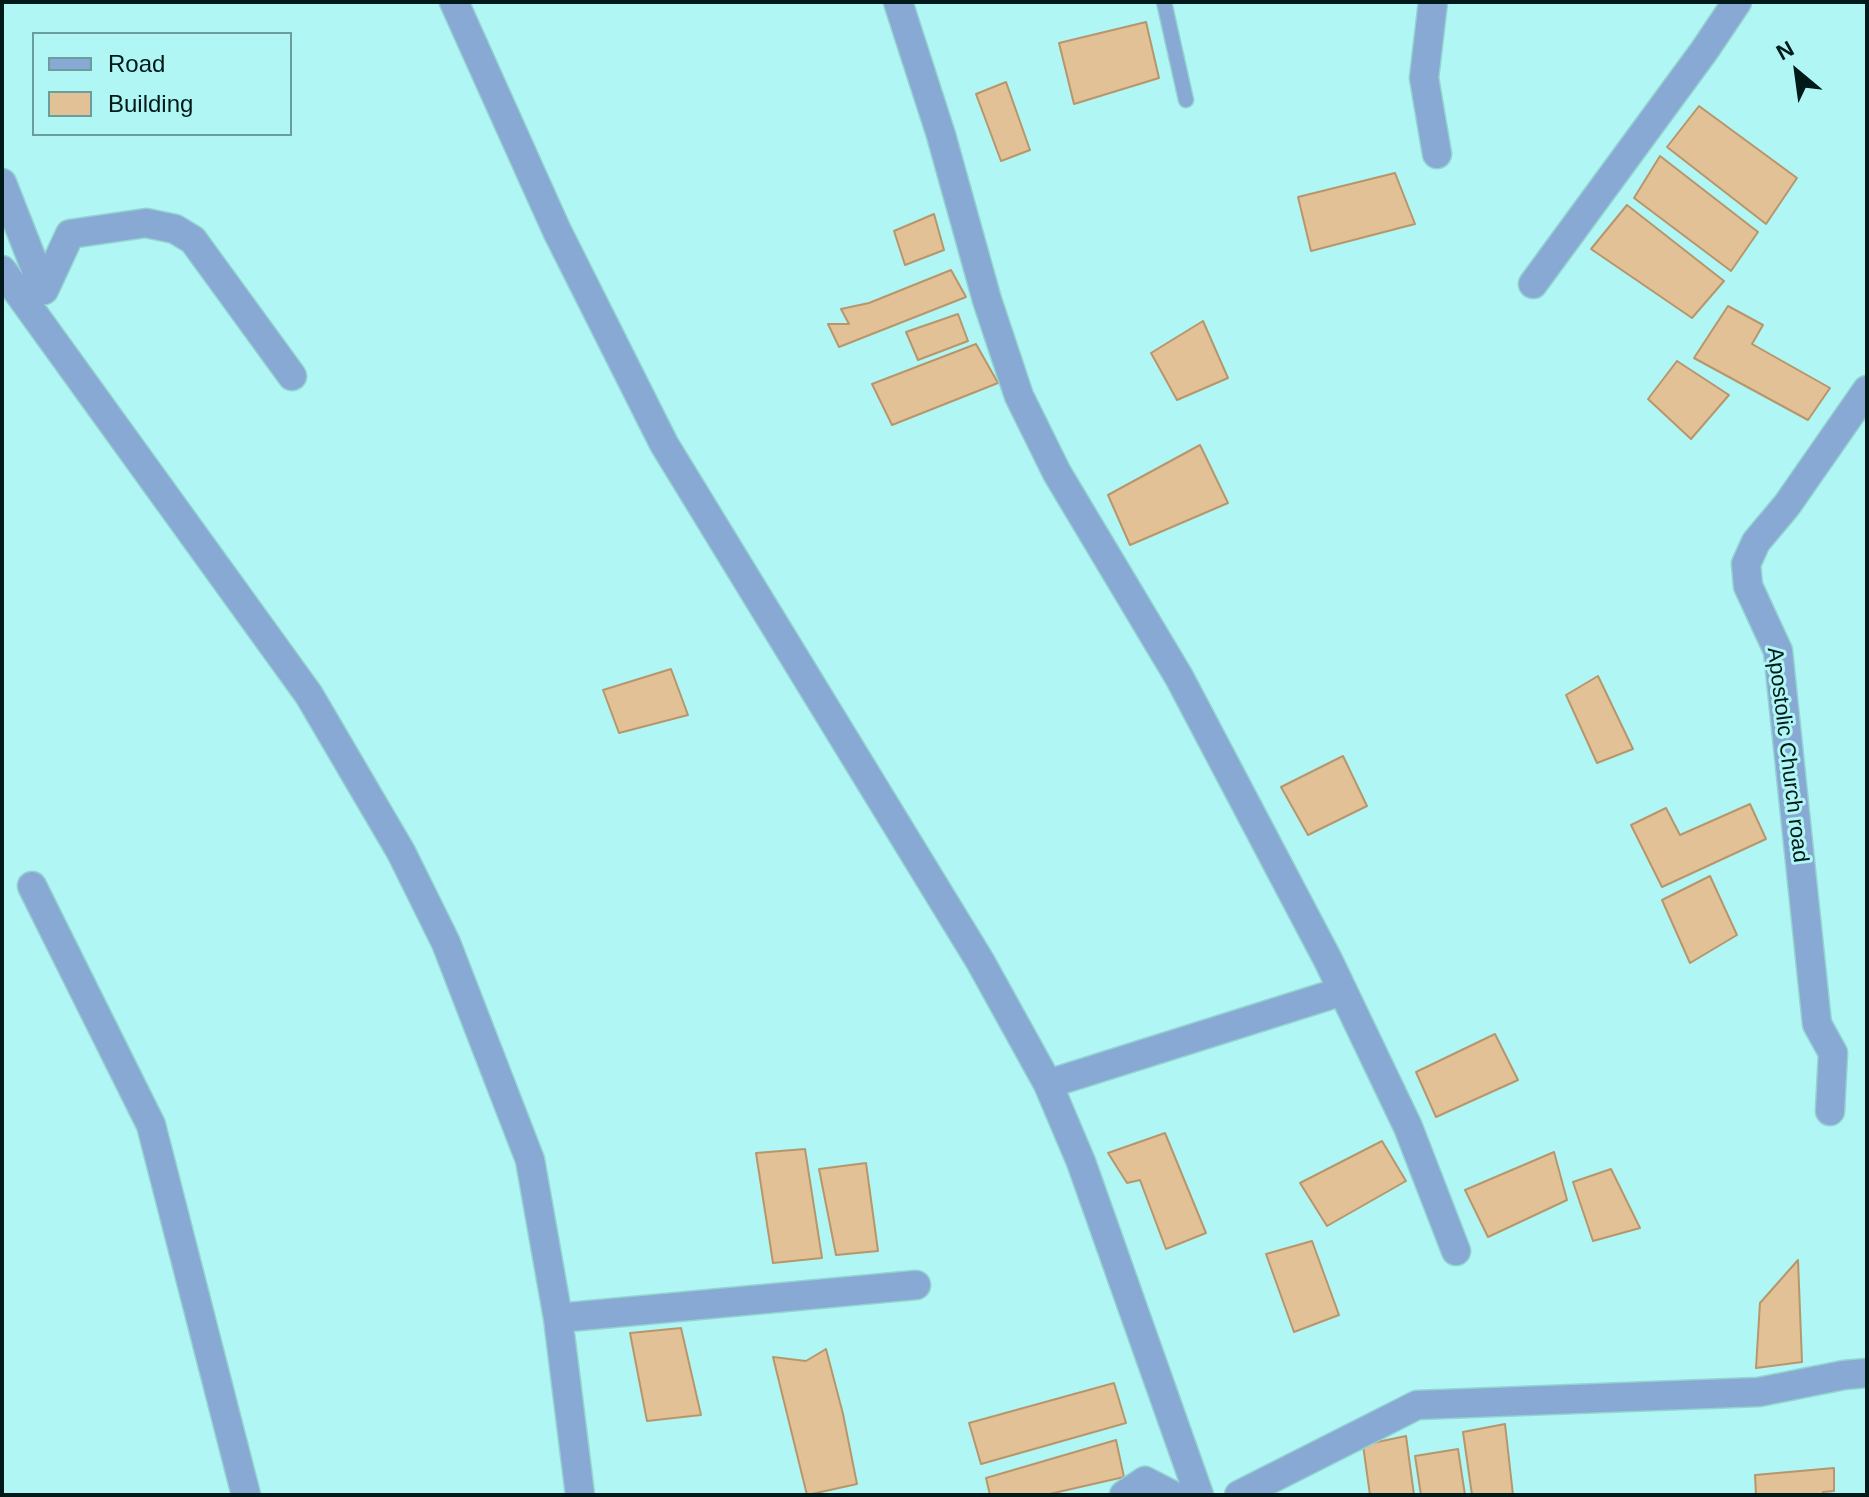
<!DOCTYPE html>
<html>
<head>
<meta charset="utf-8">
<style>
  body { margin:0 }
  #map { position:relative; width:1869px; height:1497px; overflow:hidden; background:#b0f6f4; font-family:Arial,sans-serif }
  canvas { display:block }
  .frame { position:absolute; inset:0; border:4px solid #001919; pointer-events:none }
  .legend { position:absolute; left:32px; top:32px; width:260px; height:104px; box-sizing:border-box; background:#b0f6f4; border:2px solid #6a9e9c; margin:0; padding:10px 14px; list-style:none; font-size:24px; color:#001919 }
  .legend li { display:flex; align-items:center; gap:16px; height:40px }
  .legend b { width:40px; border:2px solid #6a9e9c }
  .north { position:absolute; left:1757px; top:32px; width:80px; height:80px; -webkit-text-stroke:6px #b0f6f4; paint-order:stroke; rotate:331deg; font-size:22px; font-weight:700; line-height:32px; text-align:center; color:#001919 }
  .north::after { content:''; display:block; margin:auto; width:28px; height:36px; background:#001919; clip-path:polygon(50% 0,100% 100%,50% 72%,0 100%) }
</style>
</head>
<body>
<div id="map">
<canvas width="1869" height="1497"></canvas>
<div class="frame"></div>
<ul class="legend">
<li><b style="height:10px;background:#87a9d3"></b>Road</li>
<li><b style="height:22px;background:#e3c196"></b>Building</li>
</ul>
<div class="north">N</div>
</div>
<script>
const ctx = document.querySelector('canvas').getContext('2d');
ctx.lineJoin = 'round';
function fillPath(path, color) { ctx.fillStyle = color; ctx.fill(path, 'evenodd'); }
const poly = rows => new Path2D(rows.map(r => 'M' + r).join(''));
function stroke(path, color, width, dash) { ctx.strokeStyle = color; ctx.lineWidth = width; ctx.lineCap = dash ? 'butt' : 'round'; ctx.setLineDash(dash || []); ctx.stroke(path); }
function write(font, color, halo, rows, align = 'center') {
  ctx.font = font + ' Arial,sans-serif'; ctx.lineWidth = 6; ctx.setLineDash([]); ctx.textBaseline = 'middle'; ctx.strokeStyle = halo; ctx.fillStyle = color; for (const [text, x, y, turn = 0] of rows) {
    ctx.save(); ctx.translate(x, y); ctx.rotate((+turn || 0) * Math.PI / 180); ctx.textAlign = isNaN(turn) ? turn : align; if (halo) ctx.strokeText(text, 0, 0); ctx.fillText(text, 0, 0); ctx.restore();
  }
}
const building = poly([
  [1146,22,1159,78,1074,104,1059,43,1146,22],
  [1006,82,1030,150,1001,161,976,94,1006,82],
  [1699,106,1797,178,1766,224,1667,147,1699,106],
  [1660,156,1758,232,1731,271,1634,198,1660,156],
  [1395,173,1415,224,1311,251,1298,197,1395,173],
  [1627,205,1724,281,1692,318,1591,249,1627,205],
  [934,214,944,250,905,265,894,231,934,214],
  [951,270,966,297,839,347,828,324,849,324,841,309,869,303,951,270],
  [1728,306,1763,325,1752,344,1830,388,1808,420,1694,358,1728,306],
  [958,314,968,341,918,360,906,332,958,314],
  [1203,321,1228,378,1177,400,1151,353,1203,321],
  [976,344,998,383,892,425,872,384,976,344],
  [1677,361,1729,395,1691,439,1648,399,1677,361],
  [1200,445,1228,503,1130,545,1108,495,1200,445],
  [671,669,688,715,619,733,603,690,671,669],
  [1598,676,1633,749,1597,763,1566,695,1598,676],
  [1343,756,1367,806,1308,835,1281,787,1343,756],
  [1750,804,1766,839,1662,887,1631,825,1666,808,1680,835,1750,804],
  [1710,876,1737,935,1690,963,1662,900,1710,876],
  [1495,1034,1518,1080,1436,1117,1416,1072,1495,1034],
  [1165,1133,1206,1233,1166,1249,1140,1180,1127,1183,1108,1153,1165,1133],
  [1382,1141,1406,1181,1327,1226,1300,1183,1382,1141],
  [805,1149,822,1258,773,1263,756,1153,805,1149],
  [1554,1152,1567,1200,1488,1237,1465,1190,1554,1152],
  [866,1163,878,1251,836,1255,819,1169,866,1163],
  [1611,1169,1640,1228,1593,1241,1573,1182,1611,1169],
  [1312,1241,1339,1315,1294,1332,1266,1254,1312,1241],
  [1798,1260,1802,1362,1756,1368,1760,1303,1798,1260],
  [681,1328,701,1415,647,1421,630,1333,681,1328],
  [826,1349,843,1414,857,1484,807,1495,773,1357,806,1361,826,1349],
  [1114,1383,1126,1423,981,1464,969,1423,1114,1383],
  [1505,1424,1513,1495,1472,1495,1463,1432,1505,1424],
  [1406,1436,1414,1495,1370,1495,1363,1445,1406,1436],
  [1116,1440,1124,1477,1045,1495,990,1495,986,1478,1116,1440],
  [1458,1449,1465,1495,1421,1495,1415,1456,1458,1449],
  [1834,1468,1834,1491,1823,1492,1823,1495,1756,1495,1755,1475,1834,1468]
]);
fillPath(building, '#e3c196');
stroke(building, '#b7966c', 2);
const lane = poly([
  [1164,2,1186,100]
]);
const street = poly([
  [454,2,557,231,664,444,980,961,1048,1084,1081,1162,1199,1495],
  [898,2,941,135,987,300,1019,396,1057,473,1179,677,1328,960,1408,1127,1456,1251],
  [1433,2,1424,78,1437,154],
  [2,183,44,290],
  [2,270,309,695,401,852,446,943,530,1160,558,1318,580,1495],
  [1533,284,1704,51,1737,2],
  [44,290,70,234,146,223,175,229,193,240,292,376],
  [32,886,151,1125,246,1495],
  [1048,1084,1343,991],
  [1830,1111,1833,1053,1817,1024,1778,651,1748,586,1746,564,1756,542,1787,505,1867,390],
  [558,1318,916,1285],
  [1124,1495,1145,1481,1172,1495],
  [1239,1495,1417,1405,1759,1392,1844,1375,1867,1373]
]);
stroke(lane, '#94d3d1', 17);
stroke(street, '#94d3d1', 31);
stroke(lane, '#87a9d3', 14);
stroke(street, '#87a9d3', 28);
write('22px', '#001919', '#b0f6f4', [
  ["Apostolic Church road",1787,755,83]
]);
</script>
</body>
</html>
